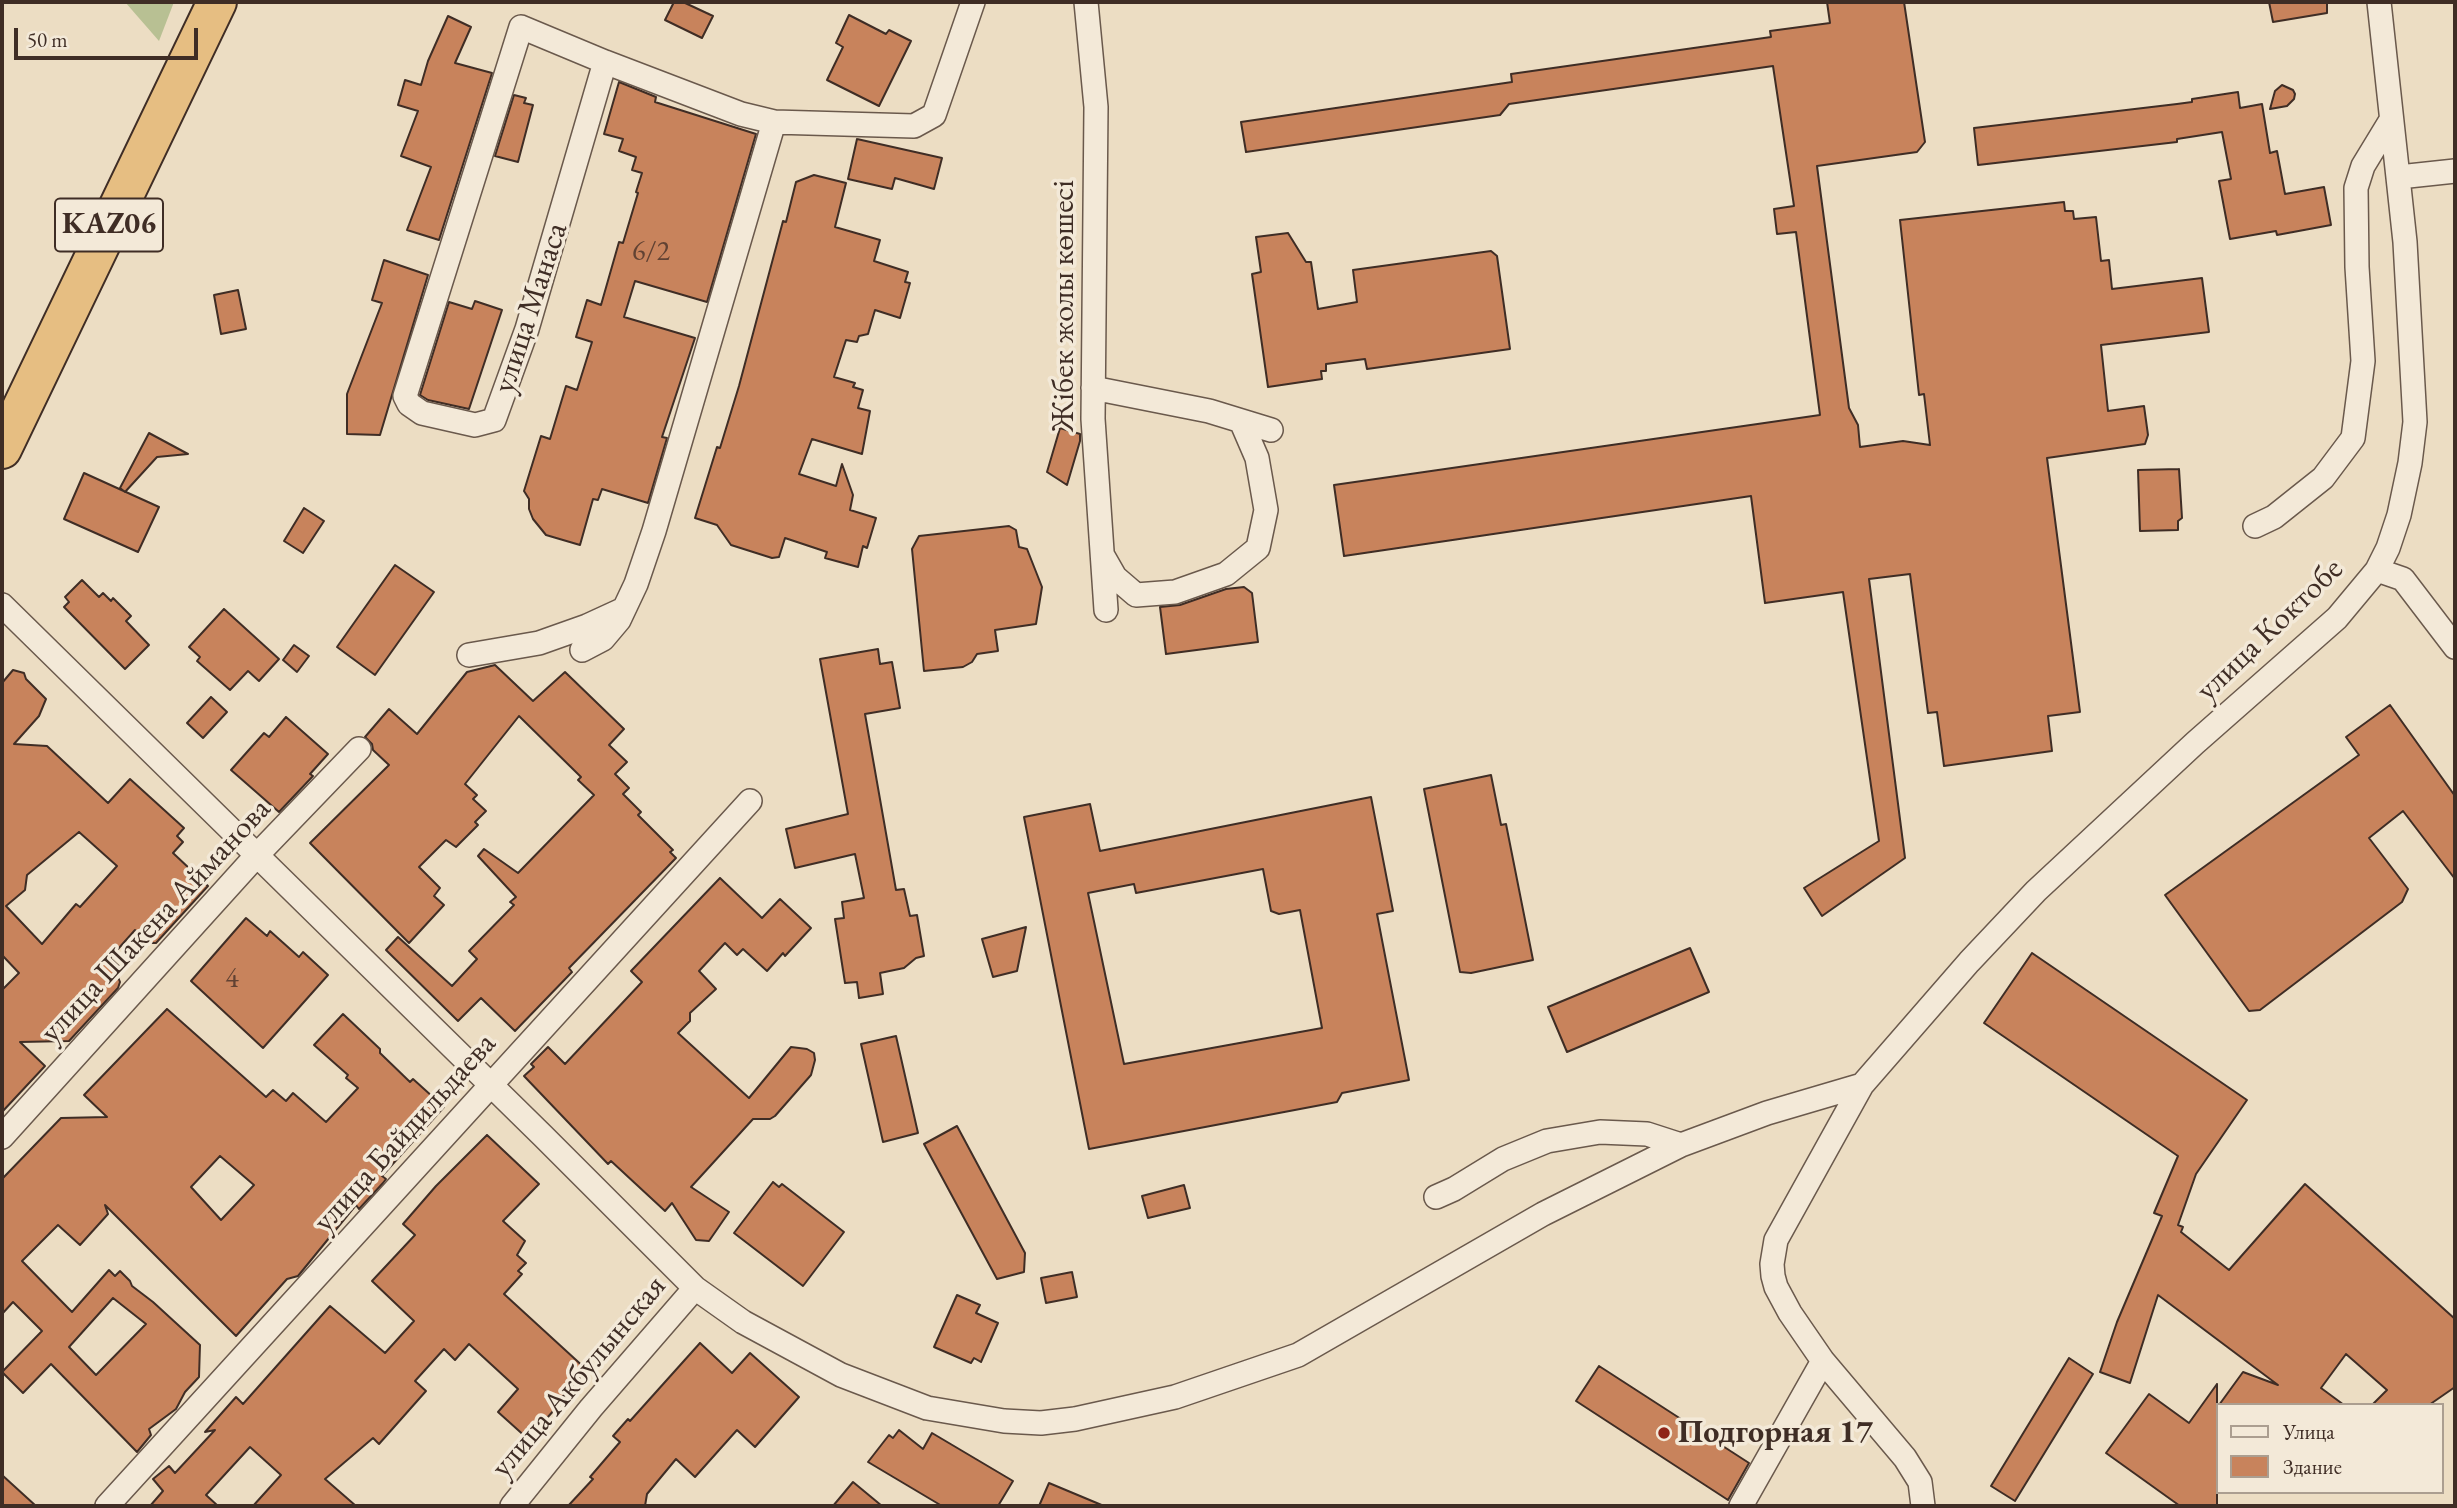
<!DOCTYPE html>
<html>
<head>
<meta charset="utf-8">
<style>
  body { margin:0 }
  #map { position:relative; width:2457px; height:1508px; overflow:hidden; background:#ecddc3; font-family:"EB Garamond",serif }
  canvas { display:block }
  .frame { position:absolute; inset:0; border:4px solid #3f2d25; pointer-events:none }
  .legend { position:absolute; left:2216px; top:1403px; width:228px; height:91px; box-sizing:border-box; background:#f3e9d8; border:2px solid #ab9e90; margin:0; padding:9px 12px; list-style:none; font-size:21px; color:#3f2d25 }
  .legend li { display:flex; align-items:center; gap:14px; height:35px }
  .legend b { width:35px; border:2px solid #ab9e90 }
  .scale { position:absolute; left:14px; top:28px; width:184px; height:32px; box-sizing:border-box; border:4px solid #3f2d25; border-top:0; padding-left:9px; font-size:21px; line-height:24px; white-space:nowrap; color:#3f2d25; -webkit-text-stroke:5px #f3e9d8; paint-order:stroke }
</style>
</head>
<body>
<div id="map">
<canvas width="2457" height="1508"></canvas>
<div class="frame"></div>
<ul class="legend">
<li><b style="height:9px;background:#f3e9d8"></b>Улица</li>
<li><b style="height:19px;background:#c8835c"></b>Здание</li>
</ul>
<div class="scale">50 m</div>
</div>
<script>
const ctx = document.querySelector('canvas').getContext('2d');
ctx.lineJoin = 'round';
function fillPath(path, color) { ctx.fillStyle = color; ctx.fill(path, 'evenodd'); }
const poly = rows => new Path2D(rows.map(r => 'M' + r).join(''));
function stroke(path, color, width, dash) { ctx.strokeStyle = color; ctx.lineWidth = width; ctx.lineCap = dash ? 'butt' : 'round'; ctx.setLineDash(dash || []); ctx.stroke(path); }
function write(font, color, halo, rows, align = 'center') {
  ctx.font = font + ' "EB Garamond",serif'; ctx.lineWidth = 7; ctx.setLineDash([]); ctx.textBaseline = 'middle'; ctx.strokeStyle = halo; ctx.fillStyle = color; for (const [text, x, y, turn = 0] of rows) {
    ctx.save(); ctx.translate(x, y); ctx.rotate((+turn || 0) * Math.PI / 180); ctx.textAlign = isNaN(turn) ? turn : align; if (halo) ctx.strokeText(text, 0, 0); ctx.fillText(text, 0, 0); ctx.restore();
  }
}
fillPath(poly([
  [125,2,174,2,159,41]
]), '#b8c093');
const building = poly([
  [674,2,683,2,713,16,702,38,665,20,674,2],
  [1827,2,1904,2,1925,142,1917,152,1817,166,1849,408,1858,425,1860,447,1903,441,1930,445,1924,394,1919,395,1900,220,2064,202,2065,211,2073,211,2074,219,2096,217,2101,261,2109,260,2112,289,2202,278,2209,332,2101,345,2108,411,2144,406,2148,435,2145,444,2047,458,2080,712,2048,716,2052,751,1944,766,1937,712,1928,713,1910,574,1869,579,1905,858,1822,916,1804,888,1879,841,1843,592,1765,603,1751,496,1344,556,1334,485,1820,415,1796,232,1777,234,1774,209,1794,206,1773,66,1509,104,1500,115,1246,152,1241,122,1512,82,1511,74,1771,37,1770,31,1830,23,1827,2],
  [2269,2,2327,2,2327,13,2273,22,2269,2],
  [849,15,886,34,889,30,911,41,879,106,827,80,843,47,836,43,849,15],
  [448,16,471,27,455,63,492,73,439,240,407,230,431,167,401,156,418,111,398,105,405,80,421,85,428,61,448,16],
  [619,82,656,97,655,102,756,134,707,302,635,281,624,317,695,338,662,437,667,438,648,503,602,489,598,500,593,499,580,545,546,535,533,519,529,509,529,499,524,491,541,436,550,439,566,386,577,390,592,342,576,337,587,300,601,305,619,242,623,243,638,193,636,192,642,173,632,170,636,157,619,151,623,139,604,134,619,82],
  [2282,85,2293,90,2295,94,2294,99,2287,106,2270,109,2275,91,2282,85],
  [2238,92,2240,108,2262,104,2270,153,2277,151,2285,194,2324,187,2331,225,2277,235,2276,231,2230,239,2219,181,2231,179,2222,132,2177,139,2177,142,1978,165,1974,128,2177,104,2192,102,2192,99,2238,92],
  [514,95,526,98,524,103,533,105,518,162,495,156,514,95],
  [857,139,942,158,934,189,895,178,892,189,848,179,857,139],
  [814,175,846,183,835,227,880,240,874,261,908,272,905,282,910,283,900,318,875,310,868,334,859,336,857,342,846,340,834,377,855,383,853,387,863,390,858,408,870,411,862,454,812,439,799,474,836,486,842,464,853,495,850,510,876,518,867,548,863,546,858,567,825,558,827,552,785,538,779,557,772,558,731,545,717,525,695,518,717,447,720,448,739,386,783,221,786,222,796,182,814,175],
  [1288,233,1306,262,1311,262,1318,309,1357,302,1353,270,1491,251,1497,256,1510,349,1367,369,1365,359,1326,364,1326,371,1321,371,1322,379,1268,387,1252,274,1261,272,1256,237,1288,233],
  [384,260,428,275,380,435,347,434,347,394,382,303,372,300,384,260],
  [238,290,246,329,221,334,214,295,238,290],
  [475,301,502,310,469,409,428,400,420,395,449,302,472,309,475,301],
  [1060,428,1080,434,1080,441,1067,485,1047,472,1060,428],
  [149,433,188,454,157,457,125,492,120,488,149,433],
  [2179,469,2182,518,2178,521,2178,530,2140,531,2138,470,2179,469],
  [84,473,159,507,138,552,64,519,84,473],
  [304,508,324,521,303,553,284,541,304,508],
  [1009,526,1016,530,1019,547,1027,549,1042,587,1036,624,995,630,998,651,977,654,972,662,963,667,924,671,912,549,919,536,1009,526],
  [395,565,434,592,375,675,337,647,395,565],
  [82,580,99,597,103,593,111,601,113,598,131,616,126,621,149,645,125,669,64,607,69,602,65,597,82,580],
  [1244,587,1252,593,1258,642,1166,654,1160,607,1180,605,1226,589,1244,587],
  [224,609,279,659,259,681,248,671,230,690,197,661,200,657,189,647,224,609],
  [294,645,309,656,297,672,283,660,294,645],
  [878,649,880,664,892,662,900,708,865,714,896,890,904,889,910,916,917,915,924,956,916,958,904,968,880,973,883,994,859,998,857,982,845,983,835,919,844,918,842,902,864,898,855,854,795,868,786,829,848,814,820,659,878,649],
  [495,665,533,701,565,672,624,729,609,745,627,762,615,774,629,788,623,794,641,812,638,815,673,850,670,852,676,858,569,968,572,972,515,1031,481,998,458,1021,386,950,398,937,452,986,477,959,469,951,514,905,510,902,516,897,478,856,484,849,518,873,594,795,578,780,581,777,519,716,465,784,477,795,473,799,486,811,475,822,478,825,456,847,446,840,419,867,440,888,434,896,444,905,409,943,310,843,389,765,373,750,372,744,365,737,389,709,417,734,467,672,495,665],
  [13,670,24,673,26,679,46,699,39,716,14,744,47,746,108,803,130,779,184,828,177,836,183,842,173,853,208,886,156,943,149,943,135,930,110,958,123,970,118,977,120,982,118,988,69,1041,20,1042,45,1066,2,1112,2,990,19,973,2,955,2,683,13,670],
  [79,832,117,866,80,907,76,904,42,944,6,906,25,890,27,875,79,832],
  [211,697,227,712,203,738,187,723,211,697],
  [2390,705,2455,796,2455,879,2403,811,2369,838,2408,889,2402,902,2260,1010,2249,1011,2165,895,2359,755,2346,737,2390,705],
  [286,717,328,754,310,774,313,776,279,812,231,770,264,733,269,737,286,717],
  [1491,775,1501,825,1506,824,1533,960,1471,973,1460,972,1424,789,1491,775],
  [1371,797,1393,911,1377,914,1409,1080,1342,1093,1337,1102,1089,1149,1024,817,1090,804,1100,851,1371,797],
  [1263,869,1271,911,1279,914,1300,910,1322,1028,1124,1064,1088,893,1134,884,1136,893,1263,869],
  [720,878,762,918,780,899,811,928,785,956,783,953,767,971,743,949,737,955,725,943,699,971,716,989,690,1013,690,1021,678,1033,749,1098,791,1047,807,1049,814,1053,815,1060,811,1075,775,1116,770,1119,753,1119,691,1187,729,1212,709,1241,696,1240,672,1203,665,1211,611,1161,608,1164,524,1076,534,1067,531,1064,548,1047,565,1064,642,982,631,971,720,878],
  [246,918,267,936,270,931,299,957,303,952,328,975,263,1048,191,981,246,918],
  [1026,927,1017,971,993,977,982,939,1026,927],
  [1690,948,1709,992,1567,1052,1548,1007,1690,948],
  [2032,953,2247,1100,2196,1174,2178,1225,2183,1227,2181,1232,2229,1270,2305,1184,2455,1319,2455,1387,2429,1405,2372,1405,2387,1390,2346,1354,2321,1388,2344,1405,2219,1405,2243,1372,2278,1385,2158,1295,2130,1383,2100,1372,2117,1322,2162,1216,2154,1213,2178,1156,1984,1023,2032,953],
  [167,1009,266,1097,273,1090,286,1101,293,1093,326,1122,358,1088,346,1078,348,1075,314,1045,343,1014,380,1049,380,1053,410,1082,413,1079,444,1107,382,1176,386,1179,383,1183,359,1209,356,1205,298,1276,287,1279,236,1336,105,1205,108,1214,80,1245,58,1225,22,1261,72,1312,109,1270,115,1276,120,1271,130,1281,132,1286,153,1302,200,1345,199,1377,185,1392,176,1409,149,1429,151,1435,137,1452,51,1364,23,1393,2,1372,42,1331,13,1302,2,1314,2,1179,61,1118,107,1117,84,1095,167,1009],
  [220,1156,254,1185,221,1220,191,1187,220,1156],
  [113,1298,146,1324,96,1375,69,1347,113,1298],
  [896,1036,918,1133,883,1142,861,1044,896,1036],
  [957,1126,1025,1253,1024,1272,997,1279,924,1144,957,1126],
  [487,1135,539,1184,503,1221,525,1241,517,1255,526,1263,518,1271,522,1274,504,1294,587,1370,563,1396,565,1398,528,1439,498,1412,518,1389,469,1344,455,1360,444,1349,415,1381,426,1391,379,1444,373,1438,325,1479,356,1506,253,1506,281,1475,250,1447,206,1495,218,1506,150,1506,163,1491,153,1479,169,1466,175,1473,215,1430,205,1432,236,1397,243,1404,330,1306,385,1353,414,1321,372,1281,415,1235,403,1224,436,1186,487,1135],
  [773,1182,779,1187,782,1184,844,1232,803,1286,734,1233,773,1182],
  [1184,1185,1190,1208,1148,1218,1142,1196,1184,1185],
  [1072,1272,1077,1297,1046,1303,1041,1278,1072,1272],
  [957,1295,980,1305,976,1313,998,1323,981,1362,974,1358,971,1363,934,1347,957,1295],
  [700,1343,732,1373,750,1353,799,1397,755,1447,737,1430,695,1477,676,1459,647,1494,645,1506,568,1506,593,1479,590,1477,620,1442,613,1436,628,1419,630,1421,700,1343],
  [2069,1358,2093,1374,2015,1501,1991,1486,2069,1358],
  [1599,1366,1749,1463,1728,1500,1576,1401,1599,1366],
  [2217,1384,2217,1506,2180,1506,2106,1453,2149,1394,2189,1423,2217,1384],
  [899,1430,923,1449,932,1433,1013,1481,998,1506,942,1506,868,1462,889,1435,893,1438,899,1430],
  [2,1475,36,1506,2,1506,2,1475],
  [853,1482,882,1506,833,1506,853,1482],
  [1049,1483,1104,1506,1039,1506,1049,1483]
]);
fillPath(building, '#c8835c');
stroke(building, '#3f2d25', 2);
const street = poly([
  [1086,2,1096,107,1093,419,1106,610],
  [605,62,527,329,494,420,475,425,422,413,409,404,405,396,521,27,605,62,741,114,774,122,914,126,934,115,973,2],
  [2399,177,2455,171],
  [1093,388,1209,411,1271,430],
  [2255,526,2274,517,2323,478,2353,438,2363,361,2357,267,2356,188,2363,166,2391,120],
  [1103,556,1115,577,1136,595,1175,592,1226,574,1258,548,1266,510,1257,458,1241,421],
  [2377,570,2403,579,2455,647],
  [2,605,543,1136,695,1288,743,1322,841,1375,927,1408,1004,1421,1041,1423,1075,1419,1175,1397,1298,1355,1543,1214,1681,1145,1767,1113,1862,1085],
  [582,650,603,639,619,620,636,584,654,531,774,122],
  [469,655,539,643,587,626,624,609],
  [2,1137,257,855,359,749],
  [1436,1197,1454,1189,1503,1159,1547,1141,1600,1132,1647,1134,1681,1145],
  [107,1506,750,801],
  [512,1506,591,1408,695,1288],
  [1741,1506,1823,1361],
  [1923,1506,1920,1482,1905,1458,1823,1361,1790,1313,1776,1287,1773,1276,1772,1264,1776,1240,1862,1085,1969,962,2036,891,2195,743,2337,618,2377,570,2388,548,2399,515,2410,463,2415,422,2405,242,2379,2]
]);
const highway = poly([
  [2,449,217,2]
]);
stroke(street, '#6a594c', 26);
stroke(highway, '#3f2d25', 42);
stroke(street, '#f3e9d8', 23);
stroke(highway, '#e6be82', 38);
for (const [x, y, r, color] of [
  [1664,1433,7,"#8f2418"]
]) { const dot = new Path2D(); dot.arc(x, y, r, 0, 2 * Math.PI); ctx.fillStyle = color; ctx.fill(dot); stroke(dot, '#f3e9d8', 2.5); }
write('28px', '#614233', null, [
  ["6/2",651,252],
  ["4",232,979]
]);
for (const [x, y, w] of [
  [109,225,108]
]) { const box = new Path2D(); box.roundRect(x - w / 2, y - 26.5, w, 53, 5); ctx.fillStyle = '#f3e9d8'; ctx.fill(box); stroke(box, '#3f2d25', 2); }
write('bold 30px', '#3f2d25', null, [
  ["KAZ06",109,225]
]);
write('32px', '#3f2d25', '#f3e9d8', [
  ["Жібек жолы көшесі",1064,306,-90],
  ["улица Манаса",531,308,-72],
  ["улица Коктобе",2270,630,-44],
  ["улица Шакена Айманова",156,921,-47],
  ["улица Байдильдаева",405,1133,-48],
  ["улица Акбулынская",579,1377,-50]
]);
write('bold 32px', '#3f2d25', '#f3e9d8', [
  ["Подгорная 17",1678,1433]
], 'left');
</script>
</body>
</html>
